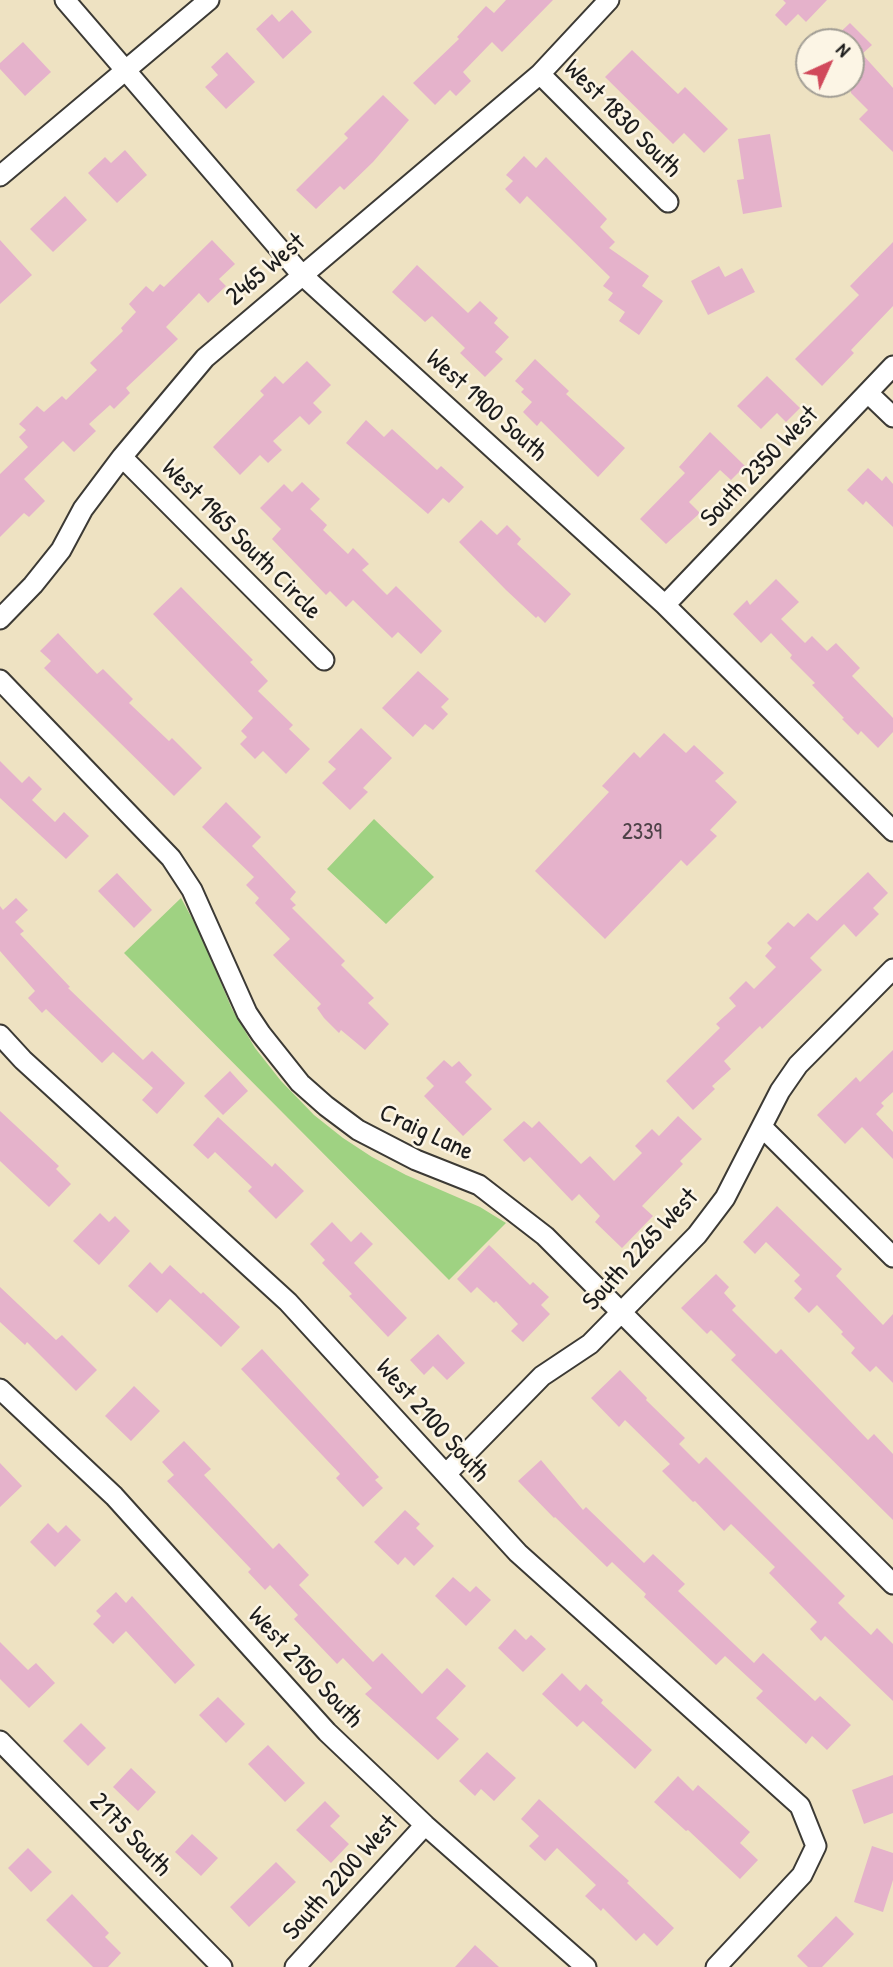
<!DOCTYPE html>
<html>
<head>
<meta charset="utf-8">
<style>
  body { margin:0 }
  #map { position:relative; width:893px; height:1967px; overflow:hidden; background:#eee2c2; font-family:"Patrick Hand",sans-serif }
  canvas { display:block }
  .north { position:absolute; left:795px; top:28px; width:70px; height:70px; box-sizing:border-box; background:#fcf5e5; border:2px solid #a29e95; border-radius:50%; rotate:45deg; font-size:19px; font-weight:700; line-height:28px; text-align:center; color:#1c1c1c }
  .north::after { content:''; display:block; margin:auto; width:24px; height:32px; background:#d1495b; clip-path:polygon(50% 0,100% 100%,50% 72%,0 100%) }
</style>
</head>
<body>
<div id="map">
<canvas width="893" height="1967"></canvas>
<div class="north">N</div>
</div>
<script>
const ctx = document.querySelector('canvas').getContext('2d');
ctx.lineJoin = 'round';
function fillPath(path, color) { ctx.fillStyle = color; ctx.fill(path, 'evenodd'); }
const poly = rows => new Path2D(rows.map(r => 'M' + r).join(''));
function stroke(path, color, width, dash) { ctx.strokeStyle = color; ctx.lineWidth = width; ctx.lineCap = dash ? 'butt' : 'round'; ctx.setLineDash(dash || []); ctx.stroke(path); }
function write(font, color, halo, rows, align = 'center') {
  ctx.font = font + ' "Patrick Hand",sans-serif'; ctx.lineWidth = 5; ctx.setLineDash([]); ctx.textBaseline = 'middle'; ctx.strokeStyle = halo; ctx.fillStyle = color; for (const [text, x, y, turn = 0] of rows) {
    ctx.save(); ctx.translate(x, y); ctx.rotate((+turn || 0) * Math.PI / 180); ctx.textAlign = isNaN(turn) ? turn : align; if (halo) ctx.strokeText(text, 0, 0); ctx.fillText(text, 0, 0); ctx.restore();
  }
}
fillPath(poly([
  [374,819,434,877,386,924,327,869],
  [181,898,200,933,232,1009,255,1048,281,1081,314,1115,343,1138,372,1157,406,1175,480,1207,506,1223,449,1280,124,953]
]), '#9fd282');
fillPath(poly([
  [506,0,553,0,502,52,492,42,463,72,471,81,456,96,450,90,435,105,413,83,459,39,457,37,486,6,494,13],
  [783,0,827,0,806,22,798,14,786,26,775,15,786,3],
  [292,10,312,32,283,59,256,29,272,14,279,22],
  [850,23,872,45,862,54,893,88,893,152,859,119,868,110,851,93,851,42,830,42],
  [23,42,51,72,25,96,0,69,0,63],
  [632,50,678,94,685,87,728,129,704,153,684,133,673,144,605,77],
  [227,52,255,82,226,109,205,87,218,75,211,67],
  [383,95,409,120,373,162,344,190,340,186,316,209,296,190,348,138,344,134],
  [770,134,782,207,743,214,737,180,744,179,738,139],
  [125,150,147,175,117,203,88,173,105,157,111,163],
  [524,156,536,168,546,157,607,219,600,227,615,242,609,248,649,276,642,286,663,301,639,335,619,321,625,312,608,300,613,293,603,286,610,277,527,196,520,204,505,189,513,181,506,175],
  [65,196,87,220,53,252,30,229],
  [0,240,32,275,0,304],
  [212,240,235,264,219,279,226,286,208,303,199,293,166,327,178,339,126,388,130,393,114,409,110,405,89,424,96,431,74,452,63,441,24,479,45,501,29,517,24,513,0,537,0,474,28,447,19,437,26,430,19,424,37,406,44,412,62,396,66,400,97,370,90,363,123,331,121,328,136,312,129,304,146,286,153,292,160,284,164,287],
  [893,242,893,306,851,350,854,353,822,386,795,359,859,295,850,286],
  [417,265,468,313,480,301,498,318,494,323,509,337,495,352,503,359,485,377,460,353,465,348,432,316,425,322,392,292],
  [719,266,725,277,742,268,755,292,708,315,691,281],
  [535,359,569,391,566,394,625,448,598,477,541,421,537,426,523,412,532,402,521,392,524,389,515,381],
  [307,361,331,385,313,403,322,412,309,425,300,416,273,441,282,450,268,463,260,455,240,475,213,447,264,395,260,391,275,376,283,384],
  [767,376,800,408,786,422,777,413,761,429,737,406],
  [366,420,384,437,392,429,437,470,441,466,464,487,449,503,443,498,428,514,346,443],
  [710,432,745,466,731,480,720,470,689,502,700,513,666,544,640,519,685,473,679,467],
  [868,468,882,481,886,476,893,484,893,527,866,501,863,505,847,490],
  [302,482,320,499,310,509,327,525,323,530,348,554,353,548,369,564,362,570,387,595,396,586,442,631,421,654,398,632,392,638,353,600,346,607,330,591,326,595,272,539,281,529,260,508,284,484,292,492],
  [481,520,497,535,507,525,521,539,517,544,571,594,545,623,538,616,536,618,506,590,459,542],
  [776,579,799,602,781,619,805,643,812,636,827,651,836,643,860,668,852,676,893,718,893,732,878,748,861,731,858,735,842,719,844,718,812,685,815,683,790,658,792,655,771,633,761,643,733,614,747,600,750,605],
  [181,587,253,660,250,662,268,681,258,691,293,725,289,729,310,749,286,774,263,751,255,759,240,744,247,737,241,731,253,718,153,614],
  [58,633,97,674,103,669,133,699,129,703,169,741,172,738,202,768,174,796,44,668,51,661,40,651],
  [418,671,449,699,441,707,448,714,433,730,425,724,413,737,382,708],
  [361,728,392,758,363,788,368,792,350,810,322,783,336,769,328,762],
  [664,733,686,753,694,745,724,773,715,781,737,802,710,830,717,836,687,866,681,860,605,939,535,871,609,792,602,786,634,752,640,758],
  [0,761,22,783,29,776,42,789,32,800,55,822,64,812,89,836,66,859,0,798],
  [226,802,261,837,252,846,296,892,290,899,296,905,292,908,345,961,341,965,374,998,368,1003,389,1024,365,1050,341,1030,339,1033,324,1018,317,1008,321,1004,273,955,290,939,255,903,259,898,246,885,254,877,202,827],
  [868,872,888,893,873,908,879,914,856,937,844,924,810,958,822,970,762,1029,760,1026,724,1061,731,1069,712,1086,715,1089,693,1110,666,1081,720,1028,716,1024,736,1006,729,998,746,981,754,989,776,967,765,956,772,948,767,943,788,922,794,927,808,913,817,921],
  [117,873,152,910,134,928,98,891],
  [16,898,28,910,15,922,24,931,20,934,70,987,68,988,143,1060,152,1051,185,1083,157,1114,142,1100,153,1088,113,1052,102,1063,46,1009,42,1013,28,998,35,991,0,951,0,906,3,910],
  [893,1050,893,1092,881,1103,884,1106,876,1114,893,1132,893,1159,862,1127,845,1144,817,1115,856,1077,860,1082],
  [444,1060,452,1067,459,1061,472,1075,465,1082,492,1109,463,1136,424,1096,434,1086,426,1078],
  [230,1071,248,1091,223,1115,204,1096],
  [0,1111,59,1166,56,1169,71,1184,49,1207,0,1161],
  [678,1116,702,1139,680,1161,683,1164,642,1206,653,1216,622,1248,595,1222,600,1216,579,1194,572,1201,530,1157,524,1162,503,1140,524,1121,532,1128,539,1121,581,1164,590,1156,614,1181,642,1153,635,1146,652,1129,659,1136],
  [218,1117,272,1167,275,1163,304,1191,276,1219,248,1191,252,1187,215,1152,208,1159,193,1145],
  [777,1206,842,1269,836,1276,883,1325,893,1314,893,1383,876,1366,870,1372,851,1353,855,1348,841,1334,843,1332,817,1305,809,1313,794,1298,802,1289,794,1281,800,1275,766,1242,755,1254,743,1242],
  [100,1213,109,1222,115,1216,130,1231,99,1265,73,1241],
  [332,1222,351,1242,361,1232,373,1244,354,1263,407,1318,388,1337,349,1296,352,1294,322,1263,325,1260,310,1244],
  [489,1245,530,1285,533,1282,549,1297,541,1305,550,1314,523,1342,511,1331,518,1324,496,1301,494,1303,477,1287,471,1293,457,1279],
  [150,1262,162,1274,170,1265,201,1294,203,1292,240,1327,221,1347,170,1299,157,1313,128,1286],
  [716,1274,729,1287,724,1293,736,1306,732,1310,776,1354,781,1349,868,1440,874,1434,893,1454,893,1520,731,1360,736,1355,711,1330,707,1334,681,1308],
  [0,1287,56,1340,62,1335,97,1370,76,1391,27,1342,25,1345,0,1322],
  [438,1334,465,1363,447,1380,433,1366,424,1375,410,1360],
  [262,1349,379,1477,375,1480,383,1488,363,1507,336,1478,340,1474,241,1369],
  [620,1370,647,1398,646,1400,685,1438,679,1444,699,1464,706,1457,845,1596,838,1603,851,1616,871,1635,877,1628,893,1644,893,1701,825,1636,821,1641,810,1629,817,1622,769,1573,775,1567,731,1524,724,1531,695,1501,693,1502,662,1471,670,1464,625,1420,619,1427,591,1398],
  [134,1386,160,1411,131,1441,105,1416],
  [184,1441,211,1469,204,1475,273,1549,279,1543,309,1575,299,1585,373,1662,382,1653,422,1694,447,1668,466,1686,436,1718,459,1739,438,1760,365,1694,372,1688,343,1658,337,1664,294,1619,298,1615,270,1585,265,1590,248,1572,251,1569,167,1481,174,1475,162,1462],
  [541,1460,583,1510,586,1507,644,1563,653,1554,685,1584,678,1591,754,1663,763,1653,815,1701,820,1696,851,1725,827,1750,812,1736,806,1744,756,1698,763,1691,725,1656,716,1665,644,1597,646,1594,612,1562,607,1567,555,1517,554,1518,518,1481],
  [0,1463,22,1486,0,1507],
  [405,1510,420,1524,416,1528,434,1546,414,1566,405,1557,398,1565,374,1542],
  [48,1523,58,1533,66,1525,81,1540,55,1567,30,1542],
  [453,1577,470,1592,476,1586,491,1600,466,1626,435,1596],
  [116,1592,126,1603,132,1596,195,1665,175,1684,126,1631,113,1644,93,1624,101,1616,96,1611],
  [515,1629,526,1640,531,1635,546,1649,523,1672,498,1648],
  [0,1642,28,1670,36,1663,55,1683,29,1708,0,1679],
  [562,1673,580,1691,586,1684,603,1700,601,1703,652,1750,635,1769,583,1721,577,1727,542,1694],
  [218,1697,245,1724,226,1743,199,1715],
  [81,1723,106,1748,88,1766,63,1741],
  [268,1745,305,1783,285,1802,248,1764],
  [487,1752,516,1778,494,1801,481,1789,475,1796,459,1781],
  [131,1768,156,1792,138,1811,113,1787],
  [893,1775,893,1813,864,1824,852,1790],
  [678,1776,693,1791,698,1785,750,1832,740,1843,758,1860,740,1879,688,1830,686,1831,654,1802],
  [539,1799,629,1881,627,1883,674,1928,657,1946,644,1933,636,1941,603,1908,601,1911,585,1896,596,1885,557,1848,545,1861,529,1846,539,1836,521,1819],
  [325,1801,340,1816,330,1826,349,1844,331,1863,296,1830],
  [192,1834,218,1858,201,1876,175,1852],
  [872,1846,893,1853,893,1880,883,1912,854,1902],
  [28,1848,52,1872,31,1892,8,1868],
  [276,1862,296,1882,249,1927,230,1907],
  [72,1894,109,1933,105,1937,121,1953,108,1967,93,1967,46,1920],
  [836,1916,854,1934,822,1967,808,1967,797,1956],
  [475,1945,499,1967,455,1967]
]), '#e5b2cb');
const minor = poly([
  [65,0,301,274,665,605,893,831],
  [540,74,668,202],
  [0,176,209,0],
  [868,393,893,417],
  [122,457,324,660],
  [665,605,893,366],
  [0,619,33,585,61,550,83,509,122,457,205,358,540,74,609,0],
  [0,680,171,858,192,890,247,1013,261,1034,300,1083,326,1106,358,1130,416,1160,479,1185,545,1236,893,1584],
  [0,1035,23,1060,288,1302,518,1553,800,1806,816,1846,802,1875,716,1967],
  [762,1127,893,1257],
  [0,1389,114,1496,327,1732,425,1825,586,1967],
  [446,1474,542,1376,590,1344,697,1235,725,1198,780,1091,798,1065,893,969],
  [0,1741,222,1967],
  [295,1967,425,1825]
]);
stroke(minor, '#3c3a35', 23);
stroke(minor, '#fff', 19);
write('23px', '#4e4248', null, [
  ["2339",642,833]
]);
write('26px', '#1c1c1c', '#fcf5e5', [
  ["West 1830 South",622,119,45],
  ["2465 West",266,270,-41],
  ["West 1900 South",486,406,42],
  ["South 2350 West",760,467,-46],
  ["West 1965 South Circle",241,540,45],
  ["Craig Lane",426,1133,25],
  ["South 2265 West",641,1250,-47],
  ["West 2100 South",432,1421,48],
  ["West 2150 South",305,1668,47],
  ["2175 South",130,1835,46],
  ["South 2200 West",341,1878,-48]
]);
</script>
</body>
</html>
